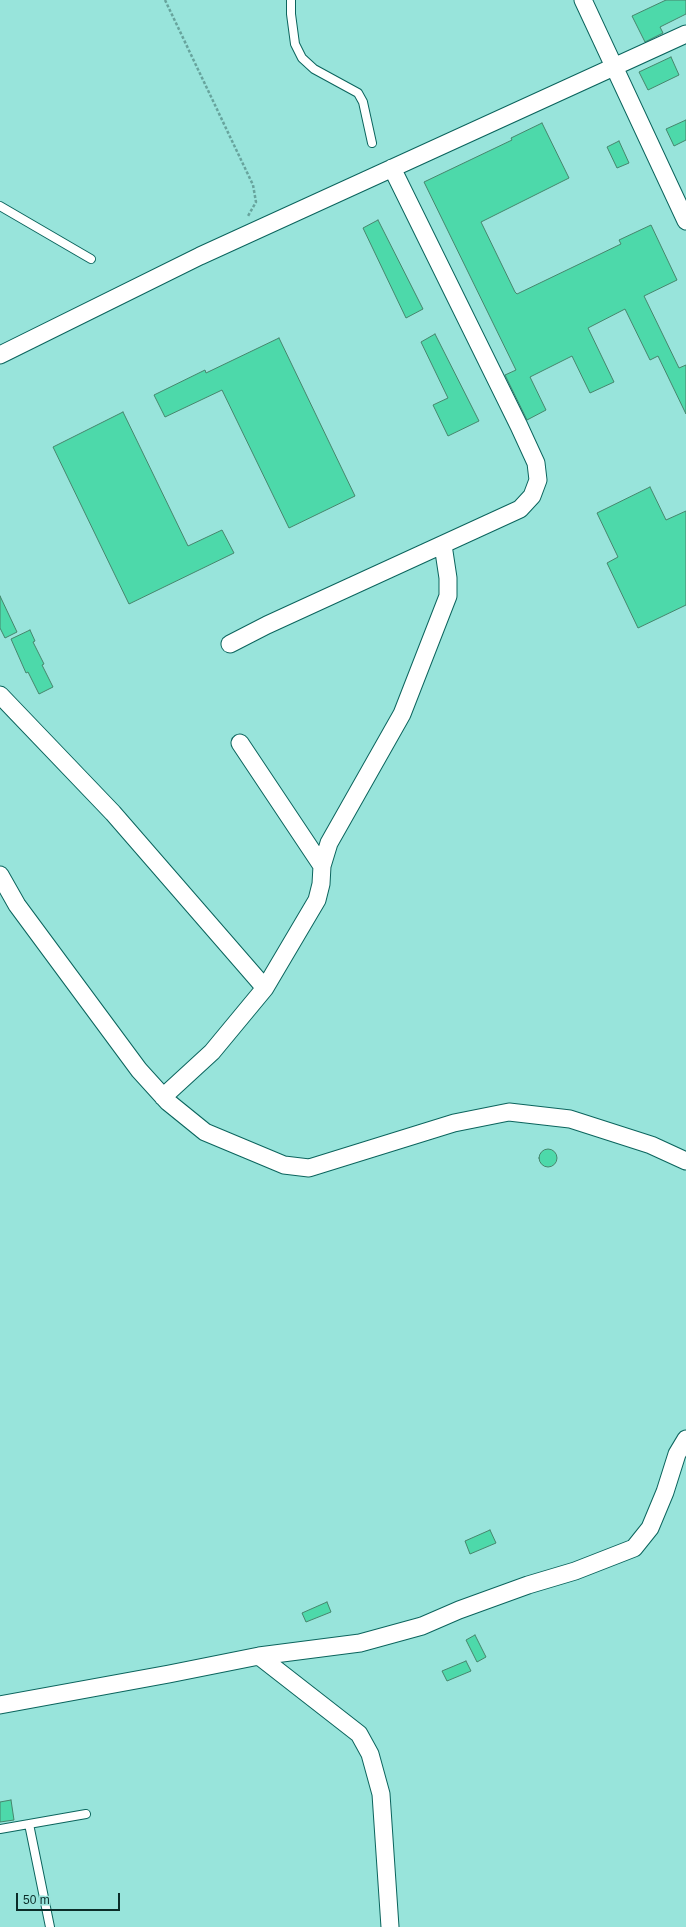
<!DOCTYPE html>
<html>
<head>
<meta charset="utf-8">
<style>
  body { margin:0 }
  #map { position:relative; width:686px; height:1927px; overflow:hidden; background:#98e4db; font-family:Arial,sans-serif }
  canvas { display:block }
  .scale { position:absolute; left:16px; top:1893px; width:104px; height:18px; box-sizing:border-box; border:2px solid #0b2c29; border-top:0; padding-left:5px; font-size:12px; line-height:14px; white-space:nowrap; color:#0b2c29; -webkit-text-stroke:3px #98e4db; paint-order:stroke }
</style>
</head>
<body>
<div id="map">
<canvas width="686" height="1927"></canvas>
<div class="scale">50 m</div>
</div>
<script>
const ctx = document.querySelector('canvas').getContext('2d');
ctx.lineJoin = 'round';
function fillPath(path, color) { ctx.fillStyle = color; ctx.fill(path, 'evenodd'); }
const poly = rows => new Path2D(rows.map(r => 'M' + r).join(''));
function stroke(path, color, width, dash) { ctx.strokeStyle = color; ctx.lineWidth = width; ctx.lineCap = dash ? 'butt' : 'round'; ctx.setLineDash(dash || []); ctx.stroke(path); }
const building = poly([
  [666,0,686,0,686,14,660,27,663,33,645,42,632,16,666,0],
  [671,57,679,75,648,90,639,72,671,57],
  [686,120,686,140,674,146,666,129,686,120],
  [542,123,569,178,481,222,515,292,517,294,621,244,619,240,651,225,677,280,644,296,679,368,686,365,686,414,658,356,650,360,625,309,588,328,614,382,590,393,572,356,530,377,546,410,527,420,505,375,516,370,424,182,512,140,511,138,542,123],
  [619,141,629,163,617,168,607,147,619,141],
  [378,220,423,309,406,318,363,228,378,220],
  [435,334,479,421,448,436,433,405,448,398,421,342,435,334],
  [279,338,355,496,289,528,222,390,165,417,154,395,205,370,206,373,279,338],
  [123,412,188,546,222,530,234,553,129,604,53,447,123,412],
  [650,487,666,520,686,511,686,605,638,628,607,563,618,557,597,513,650,487],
  [0,596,17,632,5,638,0,628,0,596],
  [30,630,35,641,33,642,44,664,42,665,53,687,39,694,28,672,26,673,11,639,30,630],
  '539 1158a9 9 0 1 1 18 0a9 9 0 1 1-18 0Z',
  [490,1530,496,1543,470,1554,465,1541,490,1530],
  [327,1602,331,1612,306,1622,302,1613,327,1602],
  [475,1635,486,1657,477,1662,466,1640,475,1635],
  [466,1661,471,1671,447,1681,442,1671,466,1661],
  [11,1800,14,1820,0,1822,0,1802,11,1800]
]);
fillPath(building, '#4dd9aa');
stroke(building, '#46856c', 1);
const service = poly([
  [291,0,291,14,295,44,302,58,314,69,358,93,363,102,372,143],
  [0,206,91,259],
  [29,1824,50,1927],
  [0,1829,86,1814]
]);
const minor = poly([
  [583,0,686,221],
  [0,355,200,256,686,34],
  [230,644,267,625,520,509,532,496,538,480,536,463,519,426,392,168],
  [0,695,113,813,265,988],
  [240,743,322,866],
  [0,875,17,905,139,1070,168,1102,205,1132,284,1165,309,1168,454,1123,509,1112,570,1119,651,1145,686,1161],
  [163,1097,212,1052,265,988,317,900,321,884,322,866,329,843,402,714,448,596,448,578,443,545],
  [259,1656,359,1734,370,1754,381,1794,390,1927],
  [0,1705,169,1674,259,1656,360,1643,422,1626,459,1610,528,1585,575,1571,634,1548,650,1528,665,1492,677,1454,686,1439]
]);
stroke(service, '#0b645d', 10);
stroke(minor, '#0b645d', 19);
stroke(poly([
  [165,0,253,185,256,202,248,216]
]), '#67a49d', 2.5, [3, 2]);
stroke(service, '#fff', 8);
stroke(minor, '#fff', 17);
</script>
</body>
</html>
